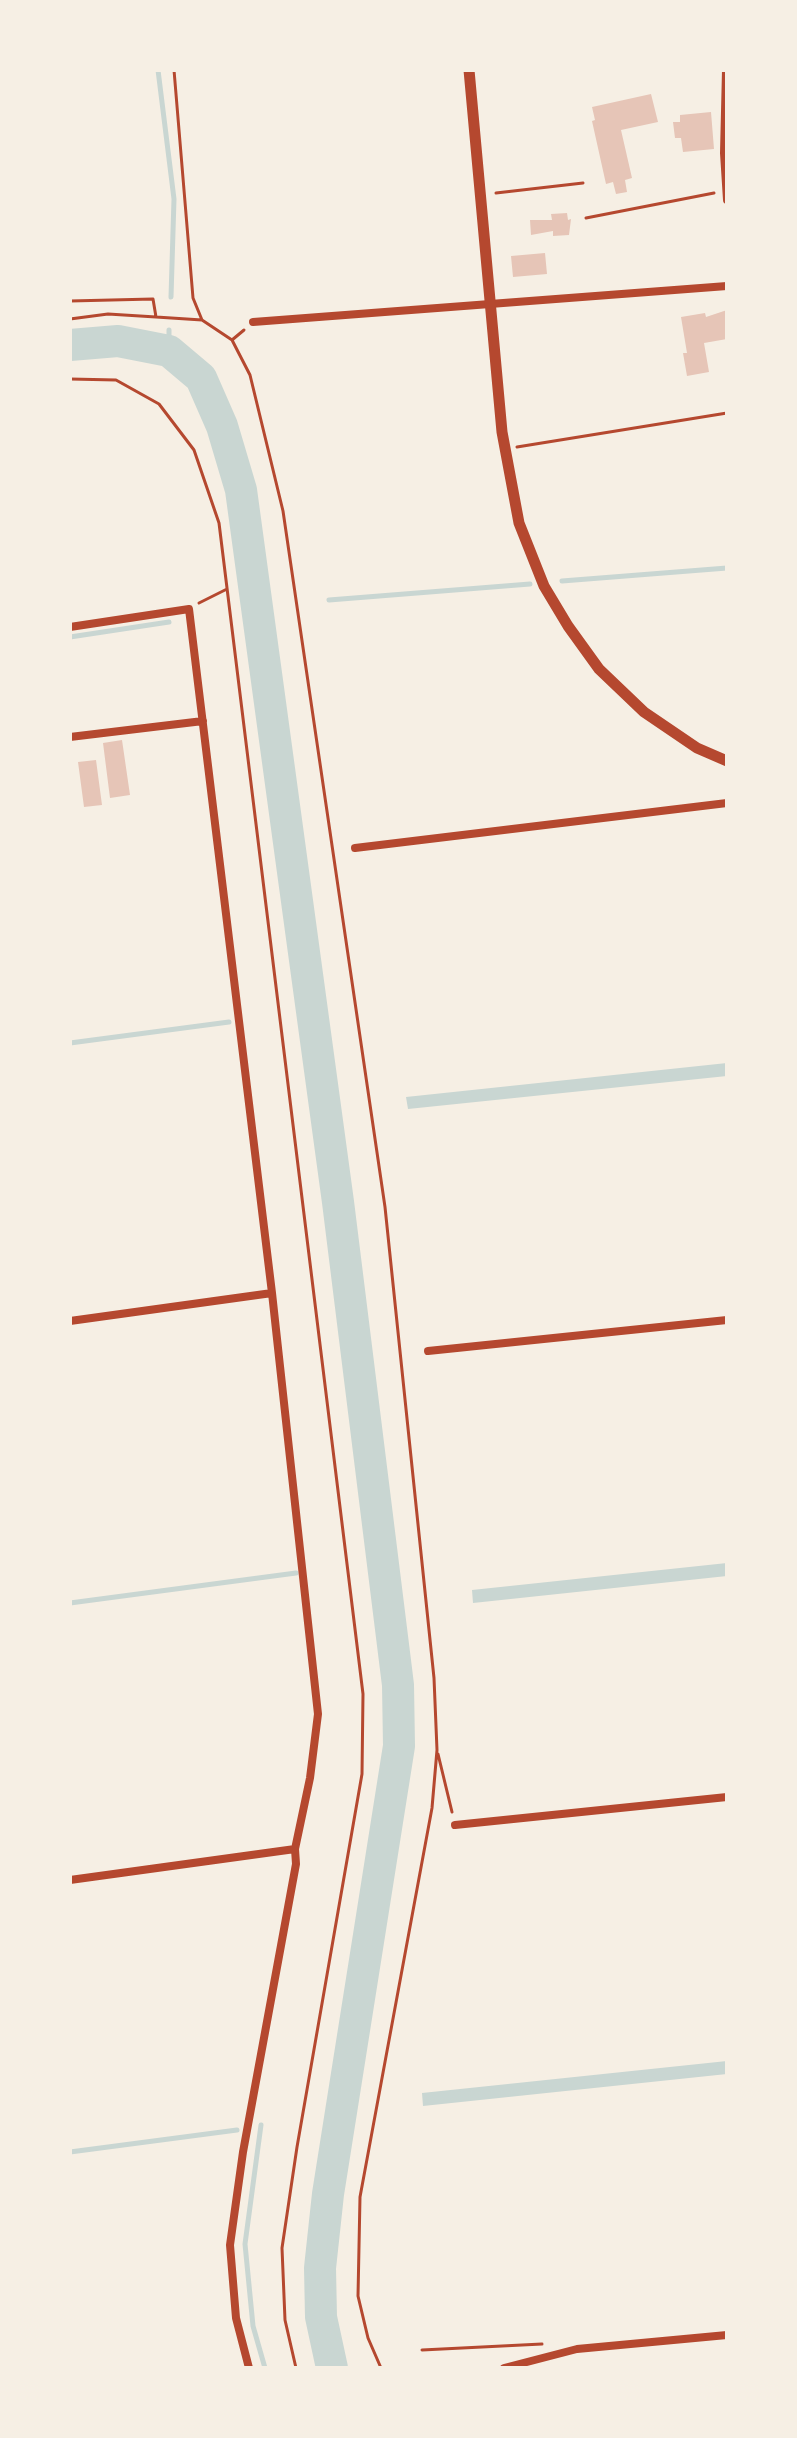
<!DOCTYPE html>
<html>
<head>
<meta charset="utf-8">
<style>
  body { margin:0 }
  #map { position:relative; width:797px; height:2438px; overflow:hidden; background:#f6efe4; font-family:Roboto,sans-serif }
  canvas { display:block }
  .frame { position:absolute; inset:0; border:72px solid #f6efe4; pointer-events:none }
</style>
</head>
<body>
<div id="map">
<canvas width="797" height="2438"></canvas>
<div class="frame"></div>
</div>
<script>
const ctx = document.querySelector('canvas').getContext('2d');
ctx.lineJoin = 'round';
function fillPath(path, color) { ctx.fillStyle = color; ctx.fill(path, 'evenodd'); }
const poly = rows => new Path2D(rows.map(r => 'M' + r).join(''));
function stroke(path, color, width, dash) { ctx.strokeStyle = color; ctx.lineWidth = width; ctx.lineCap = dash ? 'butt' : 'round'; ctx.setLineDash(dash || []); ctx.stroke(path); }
fillPath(poly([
  [727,1063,727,1076,408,1109,406,1097],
  [727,1563,727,1576,473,1603,472,1590],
  [727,2061,727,2074,423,2106,422,2093]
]), '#c9d6d2');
stroke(poly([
  [158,70,174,199,171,297],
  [169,351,169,330],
  [562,581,727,568],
  [329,600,530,584],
  [70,637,169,622],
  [70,1043,229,1022],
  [70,1603,296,1573],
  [261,2125,245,2244,253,2326,265,2368],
  [70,2152,237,2130]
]), '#c9d6d2', 5);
stroke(poly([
  [70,345,118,341,169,351,201,378,222,426,241,490,338,1202,398,1685,399,1746,328,2194,320,2268,321,2317,332,2368]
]), '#c9d6d2', 32);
fillPath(poly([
  [651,94,658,122,621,130,632,178,625,180,627,192,616,194,613,182,606,184,592,121,595,120,592,107],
  [711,112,714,149,683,152,681,138,675,138,673,122,680,122,680,115],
  [567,213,568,220,571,219,569,235,553,236,553,231,531,235,530,220,552,220,551,214],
  [545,253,547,274,513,277,511,256],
  [727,310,727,339,704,343,709,372,687,376,683,353,687,353,681,317,705,313,706,317],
  [122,740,130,795,110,798,103,743],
  [96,760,102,805,84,807,78,762]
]), '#e6c5b7');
stroke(poly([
  [174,70,193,298,202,320],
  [496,193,583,183],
  [586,218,714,193],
  [70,301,153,299,156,317,202,320,232,340,250,375,283,511,385,1207,434,1678,437,1750,432,1808,360,2197,358,2296,368,2338,381,2368],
  [70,319,108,314,156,317],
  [232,340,244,330],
  [70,379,116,380,159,404,194,450,219,523,363,1694,362,1774,297,2147,282,2248,285,2320,296,2368],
  [517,447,727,413],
  [199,603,227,589],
  [438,1754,452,1812],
  [422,2350,542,2344]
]), '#b5482f', 3);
stroke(poly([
  [726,70,724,153,727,200],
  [253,322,727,286],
  [70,627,189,609,272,1293,318,1714,310,1778,295,1849,296,1864,243,2152,230,2245,236,2318,249,2368],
  [70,737,203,721],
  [355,848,727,803],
  [70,1321,272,1293],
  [428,1351,727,1320],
  [455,1825,727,1797],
  [70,1880,295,1849],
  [504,2368,577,2349,727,2335]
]), '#b5482f', 8);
stroke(poly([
  [469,70,502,432,519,523,544,586,568,626,599,669,644,712,697,748,727,761]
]), '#b5482f', 11);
</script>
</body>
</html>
